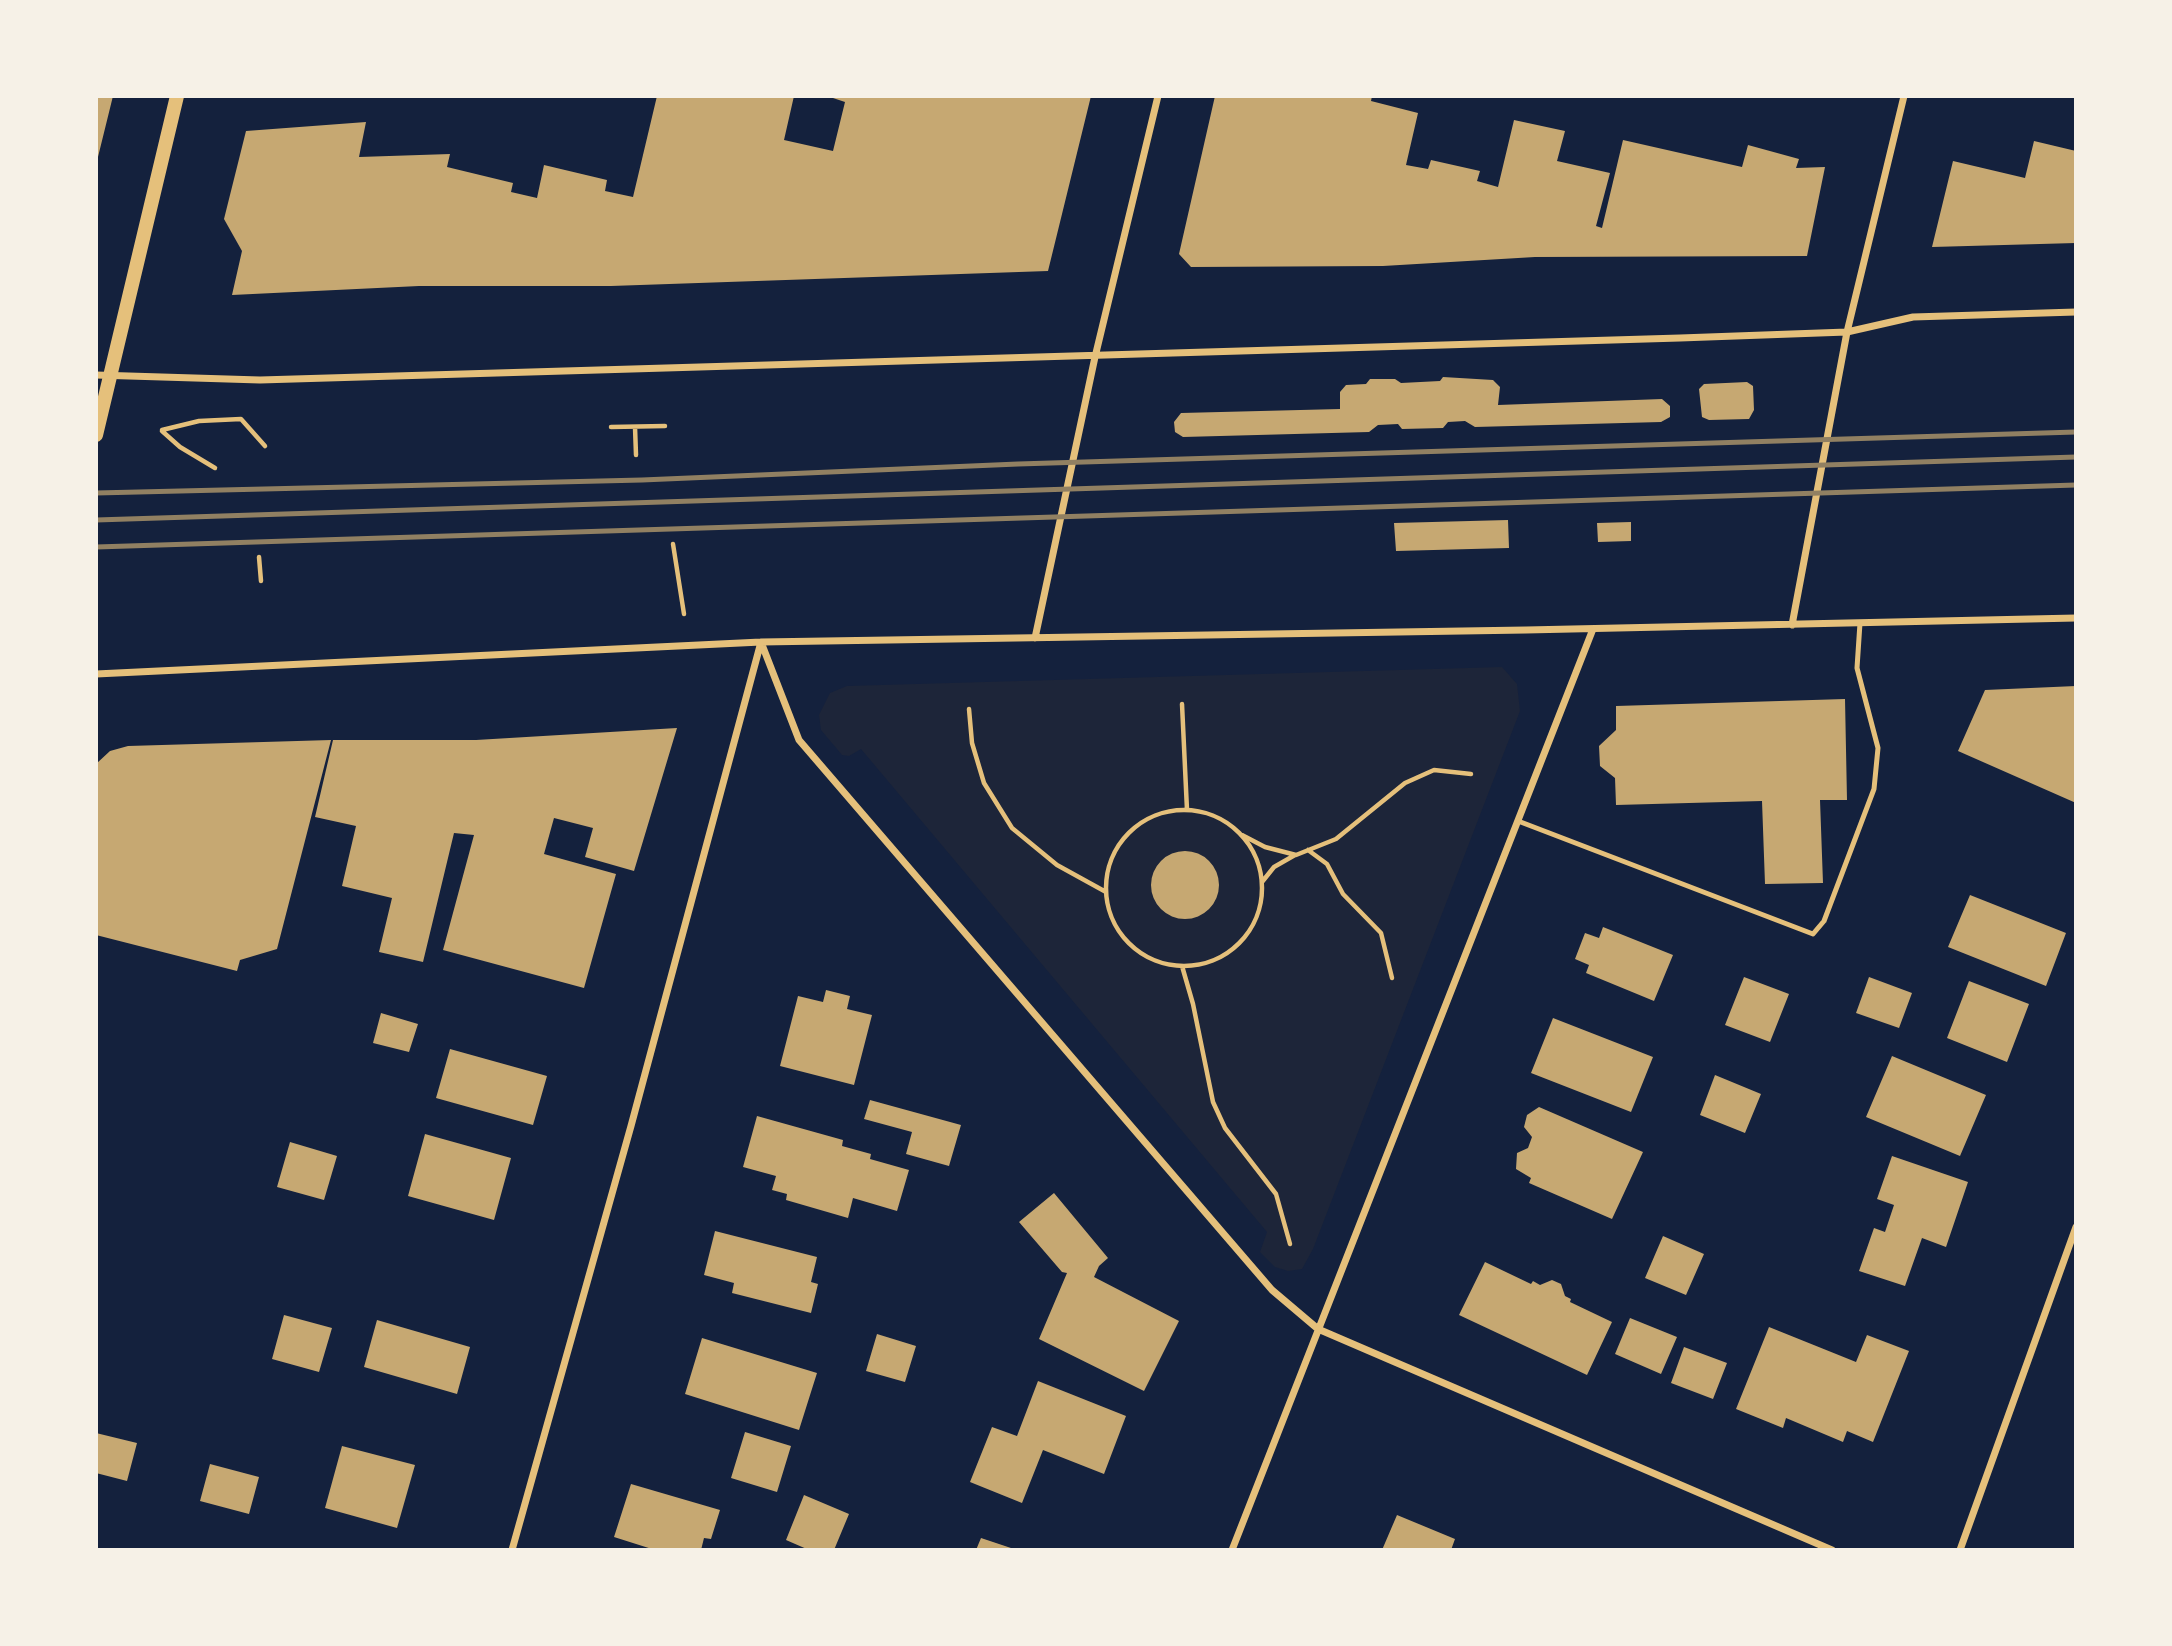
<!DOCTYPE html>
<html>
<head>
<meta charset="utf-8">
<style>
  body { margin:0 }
  #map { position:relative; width:2172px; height:1646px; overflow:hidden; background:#14213d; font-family:Poppins,sans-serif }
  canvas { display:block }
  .frame { position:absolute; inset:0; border:98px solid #f6f1e7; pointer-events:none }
</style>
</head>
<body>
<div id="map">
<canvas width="2172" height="1646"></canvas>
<div class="frame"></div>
</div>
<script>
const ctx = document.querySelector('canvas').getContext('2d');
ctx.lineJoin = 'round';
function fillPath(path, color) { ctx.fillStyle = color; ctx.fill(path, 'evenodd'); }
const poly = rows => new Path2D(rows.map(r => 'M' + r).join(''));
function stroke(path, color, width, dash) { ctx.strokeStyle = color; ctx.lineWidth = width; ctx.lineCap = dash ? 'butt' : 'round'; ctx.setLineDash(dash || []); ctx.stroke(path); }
fillPath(poly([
  [1502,667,1517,684,1520,711,1313,1249,1302,1269,1288,1271,1275,1267,1260,1252,1267,1232,861,749,849,756,842,755,821,730,819,715,830,693,847,686]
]), '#1d2539');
fillPath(poly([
  [96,96,113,96,97,161,96,161],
  [657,96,794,96,784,140,833,151,845,102,827,96,1091,96,1048,271,611,286,419,286,232,295,242,251,224,219,246,131,366,122,359,157,450,154,447,167,513,183,511,192,537,198,544,165,607,180,605,191,633,197],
  [1215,96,1372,96,1371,101,1418,113,1406,165,1428,169,1431,160,1480,171,1477,181,1498,187,1514,120,1565,131,1557,161,1610,173,1596,226,1602,228,1623,140,1742,167,1748,145,1799,159,1796,168,1825,167,1807,256,1535,257,1383,266,1191,267,1179,254],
  [2034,141,2076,151,2076,243,1932,247,1953,161,2025,178],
  [1443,377,1493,380,1500,387,1498,405,1662,399,1670,406,1670,417,1661,422,1475,427,1465,421,1448,422,1443,428,1402,429,1398,424,1378,425,1369,432,1183,437,1175,432,1174,422,1181,413,1340,409,1340,392,1346,385,1366,384,1370,379,1395,379,1401,383,1440,381],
  [1747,382,1753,386,1754,410,1749,419,1709,420,1702,417,1699,389,1704,384],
  [1508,520,1509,548,1396,551,1394,523],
  [1631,522,1631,541,1598,542,1597,523],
  [2076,686,2076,803,1958,751,1985,690],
  [1845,699,1847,800,1820,800,1823,883,1765,884,1762,801,1616,805,1615,778,1600,766,1599,746,1616,730,1616,706],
  [677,728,634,871,585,857,593,828,554,818,544,854,616,874,584,988,443,950,474,835,454,833,423,962,379,952,392,898,342,886,356,826,315,817,333,740,476,740],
  [331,740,277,949,240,960,237,971,96,935,96,764,110,751,128,746],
  '1151 885a34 34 0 1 1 68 0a34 34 0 1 1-68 0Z',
  [1970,895,2066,933,2046,986,1948,947],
  [1603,927,1673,955,1654,1001,1586,973,1589,965,1575,959,1585,933,1599,938],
  [1744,977,1789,994,1770,1042,1725,1025],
  [1869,977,1912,993,1899,1028,1856,1013],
  [1969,981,2029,1004,2007,1062,1947,1038],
  [826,990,850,996,847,1009,872,1015,854,1085,780,1066,798,996,823,1002],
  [381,1013,418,1024,409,1052,373,1043],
  [1553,1018,1653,1057,1631,1112,1531,1073],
  [450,1049,547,1076,533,1125,436,1098],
  [1892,1056,1986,1095,1960,1156,1866,1117],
  [1715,1075,1761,1094,1745,1133,1700,1115],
  [870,1100,961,1125,949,1166,906,1154,912,1132,864,1119],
  [1539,1107,1643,1152,1612,1219,1529,1183,1531,1178,1516,1169,1517,1153,1528,1148,1532,1137,1524,1127,1527,1115],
  [757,1116,843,1140,842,1146,871,1154,870,1159,909,1170,897,1211,853,1198,848,1218,786,1200,787,1194,772,1190,776,1176,743,1167],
  [425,1134,511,1158,494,1220,408,1196],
  [290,1142,337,1156,324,1200,277,1187],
  [1892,1156,1968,1182,1946,1247,1922,1238,1905,1286,1859,1271,1874,1228,1885,1232,1894,1205,1877,1199],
  [1054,1193,1108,1258,1099,1266,1094,1277,1179,1321,1144,1391,1039,1339,1067,1273,1062,1272,1019,1222],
  [715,1231,817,1257,811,1282,818,1284,811,1313,732,1293,734,1283,704,1275],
  [1663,1236,1704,1254,1686,1295,1645,1278],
  [1485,1262,1531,1284,1533,1281,1540,1285,1552,1280,1561,1284,1565,1296,1571,1299,1570,1302,1612,1322,1587,1375,1459,1315],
  [284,1315,332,1328,319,1372,272,1359],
  [1630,1318,1677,1337,1661,1374,1615,1354],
  [377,1320,470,1347,457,1394,364,1367],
  [1769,1327,1856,1362,1867,1335,1909,1351,1873,1442,1847,1431,1843,1442,1786,1418,1783,1428,1736,1409],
  [877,1334,916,1346,905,1382,866,1371],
  [702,1338,817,1373,799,1430,685,1394],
  [1684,1347,1727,1363,1713,1399,1671,1383],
  [1038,1381,1126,1416,1104,1474,1043,1450,1022,1503,970,1482,992,1427,1017,1436],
  [745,1432,791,1446,777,1492,731,1478],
  [96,1433,137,1443,127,1481,96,1473],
  [342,1446,415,1465,397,1528,325,1508],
  [210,1464,259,1477,249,1514,200,1501],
  [631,1484,720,1510,711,1539,704,1538,701,1550,655,1550,614,1537],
  [804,1495,849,1514,834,1550,809,1550,786,1540],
  [1397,1515,1455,1539,1451,1550,1382,1550],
  [981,1538,1014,1549,1014,1550,976,1550]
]), '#c6a872');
stroke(poly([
  [611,427,665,426],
  [635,427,636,455],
  [162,430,199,421,241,419,265,446],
  [162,431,180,447,215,468],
  [673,544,684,614],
  [259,557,261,581],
  [1182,704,1187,810],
  [969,709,972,743,984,783,1012,828,1057,865,1106,892],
  '1106 888a78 78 0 1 1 156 0a78 78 0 1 1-156 0Z',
  [1242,835,1265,847,1296,855,1336,839,1405,783,1434,770,1471,774],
  [1308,850,1327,864,1343,894,1381,933,1392,978],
  [1262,882,1274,867,1295,855],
  [1182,966,1193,1004,1213,1102,1225,1128,1276,1194,1290,1244]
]), '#e5c07b', 4.5);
stroke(poly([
  [1518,821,1813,934,1824,921,1874,789,1878,748,1857,668,1860,623]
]), '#e5c07b', 5);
stroke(poly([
  [96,375,260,380,1680,338,1847,332,1913,317,2076,312],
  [1792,625,1847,332,1904,96],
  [1035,638,1095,357,1158,96],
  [761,642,799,740,1272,1290,1318,1329,1832,1550],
  [96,674,761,642,1526,630,2076,618],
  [512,1550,631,1126,761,642],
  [1232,1550,1593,629],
  [1960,1550,2076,1227]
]), '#e5c07b', 7);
stroke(poly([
  [96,435,177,96]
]), '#e5c07b', 14);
stroke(poly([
  [96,493,642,480,1018,464,2076,432],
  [96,520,2076,457],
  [96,547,2076,485]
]), '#918062', 5);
</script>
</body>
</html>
